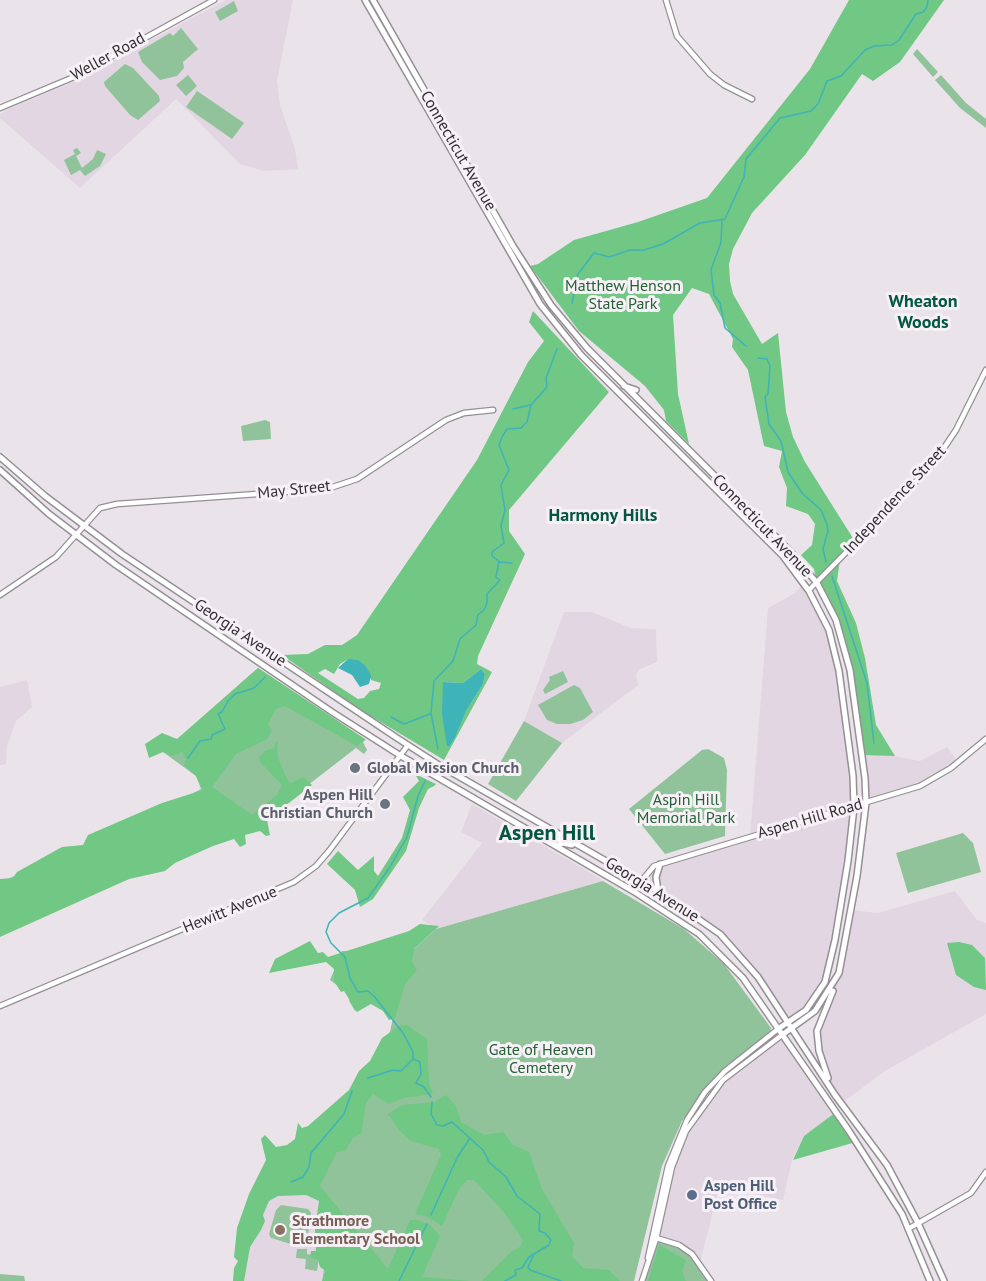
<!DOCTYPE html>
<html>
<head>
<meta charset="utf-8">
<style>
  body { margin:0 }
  canvas { display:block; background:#eae4ea }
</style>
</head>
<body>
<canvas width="986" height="1281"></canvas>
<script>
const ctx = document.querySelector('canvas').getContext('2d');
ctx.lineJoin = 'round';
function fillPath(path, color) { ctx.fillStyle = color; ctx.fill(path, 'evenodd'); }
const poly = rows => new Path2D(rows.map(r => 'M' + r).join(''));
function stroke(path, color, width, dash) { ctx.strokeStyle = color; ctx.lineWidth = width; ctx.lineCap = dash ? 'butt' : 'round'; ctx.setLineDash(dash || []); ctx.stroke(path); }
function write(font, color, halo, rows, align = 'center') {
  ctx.font = font + ' "PT Sans",sans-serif'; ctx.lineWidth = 6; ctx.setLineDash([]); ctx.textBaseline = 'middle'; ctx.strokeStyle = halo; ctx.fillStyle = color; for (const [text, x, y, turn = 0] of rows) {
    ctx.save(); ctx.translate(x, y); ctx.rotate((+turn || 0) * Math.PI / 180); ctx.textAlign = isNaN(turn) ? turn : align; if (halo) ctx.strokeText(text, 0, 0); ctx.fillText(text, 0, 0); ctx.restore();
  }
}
fillPath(poly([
  [226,0,293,0,277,80,280,105,295,149,298,169,264,171,240,164,176,99,80,188,0,118,0,114,11,108,71,83],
  [804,582,823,616,841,685,854,807,831,958,816,997,789,1022,720,934,640,880,648,870,750,836,768,608,795,593],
  [564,612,592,612,631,628,656,629,657,662,640,669,636,674,638,685,562,743,524,721],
  [27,680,32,707,16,721,7,746,6,764,0,765,0,687],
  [947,747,958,762,934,779,866,803,862,755,889,755,920,761],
  [472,804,596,876,603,881,436,929,422,920,482,843,461,832],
  [955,891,977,920,986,923,986,1014,885,1071,842,1103,831,1088,816,1036,837,981,851,910,878,913],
  [782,1035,836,1112,804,1136,792,1160,783,1200,719,1187,700,1263,656,1239,666,1191,684,1136,723,1080],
  [278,1180,322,1200,326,1256,322,1281,235,1281,246,1214]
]), '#e2d6e2');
fillPath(poly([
  [234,1,238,11,220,21,215,12],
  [181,28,198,49,183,62,184,68,177,76,160,80,142,62,138,52,170,33,173,36],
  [917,49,938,72,933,77,913,54],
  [125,64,133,68,159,96,160,101,138,120,130,115,105,86,104,82],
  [188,75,197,86,186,96,176,85],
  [941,75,966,103,986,119,986,128,960,108,935,80],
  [197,91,244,123,232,139,186,107],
  [77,148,81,153,76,156,82,168,93,159,97,150,106,154,100,166,85,176,80,170,71,175,64,160,75,154,73,150],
  [265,420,270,422,271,439,243,441,241,426],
  [258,668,366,740,363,742,367,750,364,754,356,748,255,826,0,933,0,882,109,837,201,789,196,776,163,752],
  [563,671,568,682,545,694,543,690,550,680,549,677],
  [574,685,580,688,593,712,583,720,570,724,557,724,547,720,538,705],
  [524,721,562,743,516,801,488,784],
  [708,749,724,758,727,770,725,836,665,854,629,809,702,750],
  [963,833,973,843,981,872,908,893,896,853],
  [603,881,684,929,724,964,771,1028,770,1033,718,1074,682,1121,662,1166,634,1281,322,1281,326,1257,315,1246,323,1193,295,1161,388,1040,393,1018,378,997,355,1011,349,1001,351,996,330,980,342,951,413,950,436,929],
  [281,1205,308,1209,311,1213,308,1236,294,1245,271,1238,269,1234,276,1210],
  [656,1239,692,1254,711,1281,644,1281],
  [297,1249,307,1249,307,1254,319,1257,317,1271,305,1269,306,1259,296,1258],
  [0,1274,24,1276,25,1281,0,1281]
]), '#90c39a');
fillPath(poly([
  [849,0,944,0,900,62,873,81,862,74,805,155,752,213,733,249,729,264,730,281,733,294,762,344,778,333,786,412,793,437,805,462,856,543,840,559,837,581,856,623,865,658,876,725,895,756,862,755,841,635,817,583,814,569,801,555,812,545,815,524,808,514,786,506,787,488,779,467,782,451,764,446,748,370,732,347,733,339,709,294,692,288,673,315,678,394,689,444,666,421,664,410,645,386,579,331,530,266,538,264,574,240,638,222,707,198,810,69],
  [533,311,609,392,509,510,509,531,525,554,478,656,477,664,492,672,444,760,359,709,282,655,308,654,325,645,342,645,357,635,477,460,528,362,544,341,529,322],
  [348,659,366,666,371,680,381,683,379,689,370,691,364,698,358,699,318,673,325,669,334,674,340,664],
  [481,669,485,674,483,684,466,711,450,746,443,682,463,683],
  [258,668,365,739,357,746,285,706,276,709,268,724,272,730,267,739,236,754,212,787,252,815,277,795,282,785,260,762,259,757,266,750,273,749,277,740,278,758,288,781,291,783,303,777,312,785,267,820,270,835,266,836,260,831,245,835,246,844,240,847,234,839,213,846,175,863,165,871,129,879,0,937,0,879,13,878,17,872,62,847,83,845,88,835,162,803,203,790,196,776,184,765,186,759,182,752,173,756,163,752,149,758,145,744,162,733,177,739],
  [415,774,436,784,434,786,428,789,419,808,406,851,373,899,360,907,355,890,327,864,338,851,358,870,374,856,374,871,378,876,402,838,410,810,403,797,419,781],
  [420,924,439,926,414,949,412,962,417,970,405,984,395,1018,389,1020,383,1011,371,1004,357,1012,344,991,341,992,334,981,334,969,326,962,269,973,275,959,310,941,318,953,323,952,328,957,409,931],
  [959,942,972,945,985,958,986,990,974,987,956,975,947,943],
  [407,1025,427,1039,429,1083,433,1094,404,1098,389,1104,373,1094,366,1103,361,1134,353,1138,346,1150,337,1152,320,1186,388,1269,410,1220,418,1220,430,1225,440,1236,422,1277,472,1281,322,1281,326,1271,320,1267,318,1260,310,1257,311,1251,316,1251,315,1229,319,1201,306,1195,278,1196,269,1201,263,1215,265,1221,261,1230,250,1247,244,1281,233,1281,234,1268,238,1261,234,1257,237,1228,249,1194,266,1160,261,1139,265,1135,276,1147,287,1145,295,1139,298,1123,302,1128,308,1126,349,1090,359,1071,370,1061,382,1038,399,1026],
  [446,1095,456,1106,461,1122,484,1135,503,1132,513,1145,529,1152,542,1189,574,1243,572,1256,583,1268,609,1270,620,1281,482,1281,512,1251,520,1247,523,1240,502,1210,474,1180,467,1180,459,1189,442,1226,428,1217,415,1214,441,1155,439,1149,411,1141,399,1130,388,1114,402,1105,435,1102],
  [836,1112,856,1142,793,1160,804,1136],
  [659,1245,686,1260,682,1271,686,1281,648,1281]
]), '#71c784');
fillPath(poly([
  [348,659,358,660,366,666,371,676,369,684,360,687,352,675,338,668],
  [481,669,485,674,483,684,466,711,455,737,450,746,447,746,442,714,443,682,463,683]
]), '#3eb3b8');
stroke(poly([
  [722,221,721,242,711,270,714,295,720,303,725,328,746,346],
  [572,303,578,274,594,253,609,257,630,250,644,250,663,244,700,223,725,219,744,177,746,159,780,118,811,111,818,104,827,81,841,76,865,50,874,46,892,45,899,40,916,14,923,12,927,7,928,0],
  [758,358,767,359,770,366,768,394,765,397,769,424,781,441,788,472,802,493,821,510,827,524,828,531,823,549,826,562],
  [513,409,530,405],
  [499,562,512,563],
  [832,576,867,683,874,743],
  [391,717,404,724,430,714],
  [438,749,431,713,434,681,453,661,460,639,476,625,478,615,484,610,487,603,487,594,500,580,496,577,499,561,492,556,492,552,504,543,501,526,505,510,501,485,509,470,499,445,502,437,507,429,521,428,527,422,531,405,547,387,546,378,557,349],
  [188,758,200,741,211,739,212,735,225,729,218,714,222,712,228,701,235,694,254,688,265,677],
  [425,781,418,796,407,837,390,867,368,898,339,913,329,923,326,932,331,943,345,957,350,978,358,992,368,991,374,996,403,1033,413,1052,413,1059,420,1062,421,1074,416,1083,424,1087,431,1097],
  [368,1078,393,1070,401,1071,412,1060],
  [432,1102,431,1114,437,1125,443,1126,452,1122,483,1150,489,1162,506,1177,517,1196,540,1214,539,1231,545,1233,551,1240,549,1245,529,1257,522,1268,515,1270,516,1275,505,1281],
  [291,1182,303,1177,309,1167,311,1153,344,1114,352,1091],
  [431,1215,457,1158,470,1138],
  [533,1256,528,1267,530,1270,561,1281],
  [399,1281,427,1224]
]), '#3eb3b8', 1.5);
const tertiary = poly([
  [666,0,677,36,710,74,724,85,752,99],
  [0,108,74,77,214,0],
  [809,590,934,463,956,430,986,370],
  [0,595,56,557,100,508,117,504,327,489,357,479,446,420,464,413,493,410],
  [633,891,654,866,920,786,951,768,986,739],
  [0,1006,294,882,316,866,329,851,408,745],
  [908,1229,971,1193,986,1172],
  [653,1237,679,1245,692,1254,711,1281]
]);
const secondary = poly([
  [648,1258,668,1166,687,1120,705,1092,725,1071,778,1029],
  [642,1281,656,1239,672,1167,686,1131,723,1080,782,1035]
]);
const primary = poly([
  [365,0,540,304,581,355,783,556,809,591,829,630,839,671,853,776,854,807,848,861,835,940,825,982,806,1010,778,1029],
  [373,0,513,246,551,305,587,348,790,551,817,583,836,620,850,670,865,778,866,803,857,876,839,973,815,1011,782,1035],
  [624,386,636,390],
  [0,457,45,496,122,554,397,738,439,765,658,891,720,934,758,977,835,1095,887,1165,918,1223,944,1281],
  [0,470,49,514,116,565,332,712,401,756,633,891,699,934,743,978,849,1131,902,1214,930,1281],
  [547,837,556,840,565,838],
  [556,846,563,843,572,845],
  [658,891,656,877,660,864],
  [828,1078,819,1051,817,1031,833,991]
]);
stroke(tertiary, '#959095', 7);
stroke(secondary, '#959095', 7);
stroke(primary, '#959095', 8);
stroke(tertiary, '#fff', 4.5);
stroke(secondary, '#fff', 4.5);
stroke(primary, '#fff', 5);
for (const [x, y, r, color] of [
  [355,768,6,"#6b7280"],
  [385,804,6,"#6b7280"],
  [692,1195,6,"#5c6f8a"],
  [280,1230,6,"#8d6e63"]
]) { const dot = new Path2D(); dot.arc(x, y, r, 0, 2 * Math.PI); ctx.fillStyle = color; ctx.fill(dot); stroke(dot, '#f7f1f7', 2); }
write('16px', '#312f31', '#f7f1f7', [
  ["Weller Road",108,57,-29],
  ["Connecticut Avenue",458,151,60],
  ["May Street",294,490,-6],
  ["Independence Street",895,500,-47],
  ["Connecticut Avenue",762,526,46],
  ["Georgia Avenue",240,633,34],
  ["Aspen Hill Road",810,819,-16],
  ["Georgia Avenue",652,890,32],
  ["Hewitt Avenue",230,910,-22]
]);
write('16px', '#246135', '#f7f1f7', [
  ["Matthew Henson",623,286],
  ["State Park",623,304],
  ["Aspin Hill",686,800],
  ["Memorial Park",686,818],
  ["Gate of Heaven",541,1050],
  ["Cemetery",541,1068]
]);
write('bold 16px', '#5b616d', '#f7f1f7', [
  ["Global Mission Church",367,768],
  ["Aspen Hill",373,795,"right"],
  ["Christian Church",373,813,"right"]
], 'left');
write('bold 16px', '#4e5e75', '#f7f1f7', [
  ["Aspen Hill",704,1186],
  ["Post Office",704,1204]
], 'left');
write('bold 16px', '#785e54', '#f7f1f7', [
  ["Strathmore",292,1221],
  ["Elementary School",292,1239]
], 'left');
write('bold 18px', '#035742', '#f7f1f7', [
  ["Wheaton",923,302],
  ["Woods",923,323],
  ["Harmony Hills",603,516]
]);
write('bold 22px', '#035742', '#f7f1f7', [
  ["Aspen Hill",547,834]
]);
</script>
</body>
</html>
